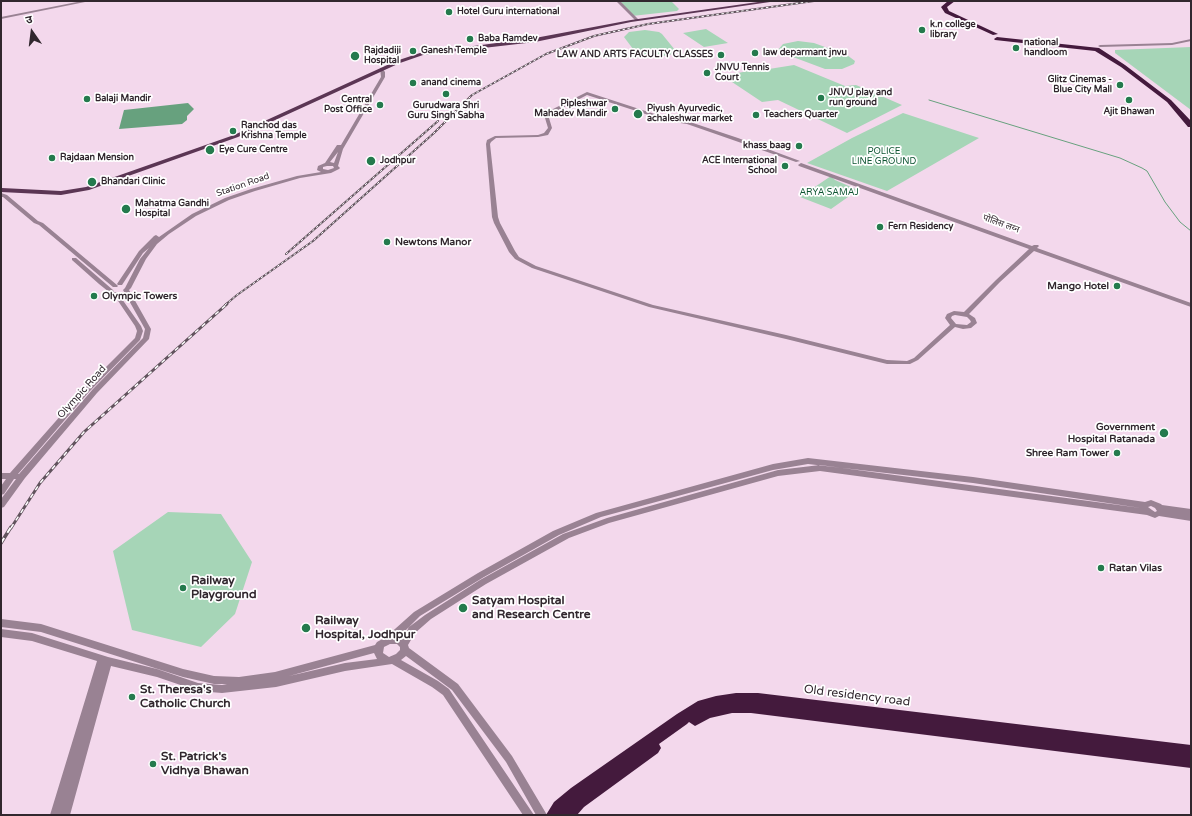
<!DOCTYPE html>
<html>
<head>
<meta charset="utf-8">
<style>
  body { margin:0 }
  #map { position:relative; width:1192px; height:816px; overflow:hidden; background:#f3d8ec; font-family:"Varela Round","Noto Sans Devanagari",sans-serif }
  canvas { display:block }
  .frame { position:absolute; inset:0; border:2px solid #31272e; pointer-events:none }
  .north { position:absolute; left:12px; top:12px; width:40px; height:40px; -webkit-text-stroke:3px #fff; paint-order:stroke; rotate:346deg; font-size:11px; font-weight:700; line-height:16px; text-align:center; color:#31272e }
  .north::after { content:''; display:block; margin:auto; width:14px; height:18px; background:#31272e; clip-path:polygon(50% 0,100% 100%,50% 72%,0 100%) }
</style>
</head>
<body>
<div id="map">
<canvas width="1192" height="816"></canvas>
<div class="frame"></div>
<div class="north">उ</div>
</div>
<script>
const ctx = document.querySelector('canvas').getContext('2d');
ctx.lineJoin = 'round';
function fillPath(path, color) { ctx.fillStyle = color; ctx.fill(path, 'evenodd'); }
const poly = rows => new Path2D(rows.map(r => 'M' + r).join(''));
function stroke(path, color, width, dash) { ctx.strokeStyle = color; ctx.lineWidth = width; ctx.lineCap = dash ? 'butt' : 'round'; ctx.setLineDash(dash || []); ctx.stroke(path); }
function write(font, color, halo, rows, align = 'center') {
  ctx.font = font + ' "Varela Round","Noto Sans Devanagari",sans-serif'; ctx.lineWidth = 3.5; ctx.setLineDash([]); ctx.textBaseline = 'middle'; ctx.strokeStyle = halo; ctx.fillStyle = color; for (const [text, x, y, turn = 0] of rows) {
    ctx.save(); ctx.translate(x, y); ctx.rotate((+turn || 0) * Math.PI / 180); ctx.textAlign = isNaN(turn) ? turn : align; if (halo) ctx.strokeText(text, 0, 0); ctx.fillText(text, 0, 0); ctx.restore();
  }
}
fillPath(poly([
  [620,1,671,1,679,9,677,11,632,16],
  [706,29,728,43,704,47,683,33],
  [645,30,659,32,662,34,675,50,670,55,655,57,640,56,636,53,624,37,629,32],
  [798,41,814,43,847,55,855,61,854,64,842,69,825,69,777,51,783,44],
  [1191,47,1191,110,1115,53,1115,50],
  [794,65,845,86,856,85,902,105,847,133,778,100,762,102,723,76,763,68,769,69],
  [903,113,979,138,887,191,807,163,852,138],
  [831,176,835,180,858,190,831,209,800,197],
  [168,512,221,514,252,562,235,614,201,647,132,630,113,551]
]), '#a6d5b7');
fillPath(poly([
  [188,103,194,109,187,116,187,120,182,124,119,129,124,110]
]), '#67a17e');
stroke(poly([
  [929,100,1120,158,1142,168,1147,171,1165,202,1180,222,1191,231]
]), '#67a17e', 1);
fillPath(poly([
  [82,1,90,1,1,19,1,17,82,1],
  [616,1,620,1,638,19,638,21,636,21,616,1],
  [1191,39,1191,41,1172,45,1100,47,1098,46,1100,45,1172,43,1191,39],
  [380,68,382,68,385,72,385,77,343,149,338,166,340,168,339,169,331,173,300,178,255,191,229,200,196,216,169,234,157,244,146,259,131,288,129,290,151,329,149,339,97,393,25,478,4,507,1,508,1,499,16,479,14,479,4,494,1,495,1,486,6,479,1,479,1,473,10,473,85,388,135,338,137,331,135,326,112,292,109,292,99,284,72,260,72,258,76,258,113,290,114,292,117,292,141,326,143,331,140,340,89,392,18,474,19,474,93,389,143,338,145,329,123,290,125,288,140,259,149,248,143,253,122,285,118,285,117,284,139,251,154,236,156,235,159,237,192,214,225,198,251,189,297,176,321,172,317,170,318,166,325,163,337,145,341,145,381,77,380,68],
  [338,152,334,163,330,162,338,152],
  [327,166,333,166,334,168,328,170,323,169,323,167,327,166],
  [587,92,670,119,690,122,738,138,800,161,796,162,687,124,667,121,587,95,551,114,549,118,552,128,548,135,538,137,496,138,491,142,490,144,498,217,500,223,515,251,519,257,536,266,653,305,786,335,887,360,907,361,914,358,950,325,945,318,947,314,954,311,964,312,996,280,1029,249,799,166,798,165,801,163,1032,246,1034,245,1038,245,1039,246,1037,248,1191,303,1191,307,1034,251,1000,282,969,314,975,318,977,323,971,328,963,329,955,327,918,360,910,364,887,364,786,339,649,307,532,268,515,259,509,252,494,223,492,217,486,144,487,140,495,136,538,135,544,133,548,128,545,118,547,112,587,92],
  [955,315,967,317,970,320,971,322,967,325,956,324,951,318,952,316,955,315],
  [1,193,7,195,38,221,43,223,117,285,118,286,117,287,113,287,39,225,34,223,3,197,1,197,1,193],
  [808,458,973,477,1145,502,1151,500,1161,504,1162,505,1191,509,1191,515,1165,511,1191,515,1191,521,1159,516,1155,518,1147,515,820,471,778,476,609,523,569,538,486,584,431,619,415,633,408,645,409,648,458,684,512,756,547,815,536,815,506,762,452,690,406,656,401,660,438,681,449,689,534,815,523,815,443,695,432,687,392,664,345,671,276,687,222,693,198,691,157,677,111,666,70,815,50,815,97,661,32,641,1,637,1,629,32,633,108,657,157,669,198,683,222,685,227,684,214,684,183,677,41,632,1,627,1,619,41,624,183,669,214,676,239,677,275,672,375,645,377,642,386,637,414,612,478,573,553,531,596,513,773,464,808,458],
  [808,464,973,483,1141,508,820,465,778,470,607,518,563,534,480,580,425,615,409,627,403,638,399,637,420,616,484,577,559,535,601,517,773,470,808,464],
  [1151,506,1155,508,1157,511,1155,512,1152,510,1148,507,1151,506],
  [390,644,397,644,400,647,400,650,396,654,389,657,383,653,384,647,390,644],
  [374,653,377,659,345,663,289,676,374,653]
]), '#998293');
fillPath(poly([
  [765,1,777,1,631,22,535,42,423,55,400,63,238,137,89,190,61,195,1,192,2,188,61,191,86,187,234,135,396,61,420,53,535,38,631,20,765,1]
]), '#5b3654');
fillPath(poly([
  [948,1,955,1,947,7,949,11,998,34,993,35,945,13,941,7,948,1],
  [997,37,1099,48,1125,65,1171,100,1191,121,1191,127,1188,127,1167,102,1121,67,1095,51,995,40,994,39,997,37],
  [736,693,758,693,1191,745,1191,768,751,713,732,713,710,718,695,726,689,722,687,724,659,744,661,748,658,753,584,807,577,815,546,815,554,802,571,788,677,714,698,701,716,696,736,693]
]), '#441a3d');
const railFar2 = poly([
  [286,254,438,121],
  [225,305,237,295,313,241,434,133,472,95,546,54,594,36,648,24,814,1]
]);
const railFar1 = poly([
  [11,528,40,483,84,432,227,304]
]);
const rail = poly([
  [1,543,11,527]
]);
stroke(railFar2, '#61535d', 2);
stroke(railFar1, '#61535d', 3);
stroke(rail, '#61535d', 3.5);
stroke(railFar2, '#fff', 1, [2.5]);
stroke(railFar1, '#fff', 1.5, [4.5]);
stroke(rail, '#fff', 2, [6]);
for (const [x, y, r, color] of [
  [449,12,4,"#247a4d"],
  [922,30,4,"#247a4d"],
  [470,39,4,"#247a4d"],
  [1016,48,4,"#247a4d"],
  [413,51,4,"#247a4d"],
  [755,53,4,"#247a4d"],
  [721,55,4,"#247a4d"],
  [355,56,5,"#247a4d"],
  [707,73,4,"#247a4d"],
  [413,83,4,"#247a4d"],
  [1120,85,4,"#247a4d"],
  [446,94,4,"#247a4d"],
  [821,98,4,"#247a4d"],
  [87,99,4,"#247a4d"],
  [1129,100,4,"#247a4d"],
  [380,105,4,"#247a4d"],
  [615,109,4,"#247a4d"],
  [638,114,5,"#247a4d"],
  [756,115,4,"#247a4d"],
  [233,131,4,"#247a4d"],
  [799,146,4,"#247a4d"],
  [210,150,5,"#247a4d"],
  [52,158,4,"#247a4d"],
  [371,161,5,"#247a4d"],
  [785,166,4,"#247a4d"],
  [92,182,5,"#247a4d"],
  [126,209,5,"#247a4d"],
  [880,227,4,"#247a4d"],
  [387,242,4,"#247a4d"],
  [1117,286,4,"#247a4d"],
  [94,296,4,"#247a4d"],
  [1164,433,5,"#247a4d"],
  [1117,453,4,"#247a4d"],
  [1101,568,4,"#247a4d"],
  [183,588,4,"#247a4d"],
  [463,608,5,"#247a4d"],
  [306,628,5,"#247a4d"],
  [132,697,4,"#247a4d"],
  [153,764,4,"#247a4d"]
]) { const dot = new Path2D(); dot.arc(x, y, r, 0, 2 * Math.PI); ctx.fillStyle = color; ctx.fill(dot); stroke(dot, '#fff', 1.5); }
write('bold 9px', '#31272e', '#fff', [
  ["Hotel Guru international",457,12],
  ["k.n college",930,25],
  ["library",930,35],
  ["Baba Ramdev",478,39],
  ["national",1024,43],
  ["handloom",1024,53],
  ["Rajdadiji",364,51],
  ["Hospital",364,61],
  ["Ganesh Temple",421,51],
  ["law deparmant jnvu",763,53],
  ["LAW AND ARTS FACULTY CLASSES",713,55,"right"],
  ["JNVU Tennis",715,68],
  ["Court",715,78],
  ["Glitz Cinemas -",1112,80,"right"],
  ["Blue City Mall",1112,90,"right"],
  ["anand cinema",421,83],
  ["JNVU play and",829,93],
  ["run ground",829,103],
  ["Balaji Mandir",95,99],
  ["Central",372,100,"right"],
  ["Post Office",372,110,"right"],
  ["Pipleshwar",607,104,"right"],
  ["Mahadev Mandir",607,114,"right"],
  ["Gurudwara Shri",446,106,"center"],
  ["Guru Singh Sabha",446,116,"center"],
  ["Piyush Ayurvedic,",647,109],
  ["achaleshwar market",647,119],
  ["Ajit Bhawan",1129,112,"center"],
  ["Teachers Quarter",764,115],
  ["Ranchod das",241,126],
  ["Krishna Temple",241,136],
  ["khass baag",791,146,"right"],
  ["Eye Cure Centre",219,150],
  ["Rajdaan Mension",60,158],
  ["Jodhpur",380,161],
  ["ACE International",777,161,"right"],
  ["School",777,171,"right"],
  ["Bhandari Clinic",101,182],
  ["Mahatma Gandhi",135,204],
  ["Hospital",135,214],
  ["Fern Residency",888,227]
], 'left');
write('9px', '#0c5431', '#fff', [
  ["POLICE",884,152],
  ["LINE GROUND",884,162],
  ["ARYA SAMAJ",829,193]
]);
write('9px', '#31272e', '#fff', [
  ["Station Road",243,185,-19],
  ["पोलिस लय्न",1001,224,20]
]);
write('bold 10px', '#31272e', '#fff', [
  ["Newtons Manor",395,242],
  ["Mango Hotel",1109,286,"right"],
  ["Olympic Towers",102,296],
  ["Government",1155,427,"right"],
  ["Hospital Ratanada",1155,439,"right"],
  ["Shree Ram Tower",1109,453,"right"],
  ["Ratan Vilas",1109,568]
], 'left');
write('10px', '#31272e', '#fff', [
  ["Olympic Road",82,392,-48]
]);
write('bold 12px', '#31272e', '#fff', [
  ["Railway",191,581],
  ["Playground",191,595],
  ["Satyam Hospital",472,601],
  ["and Research Centre",472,615],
  ["Railway",315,621],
  ["Hospital, Jodhpur",315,635],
  ["St. Theresa's",140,690],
  ["Catholic Church",140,704],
  ["St. Patrick's",161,757],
  ["Vidhya Bhawan",161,771]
], 'left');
write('12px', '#31272e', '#fff', [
  ["Old residency road",857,696,7]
]);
</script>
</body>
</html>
